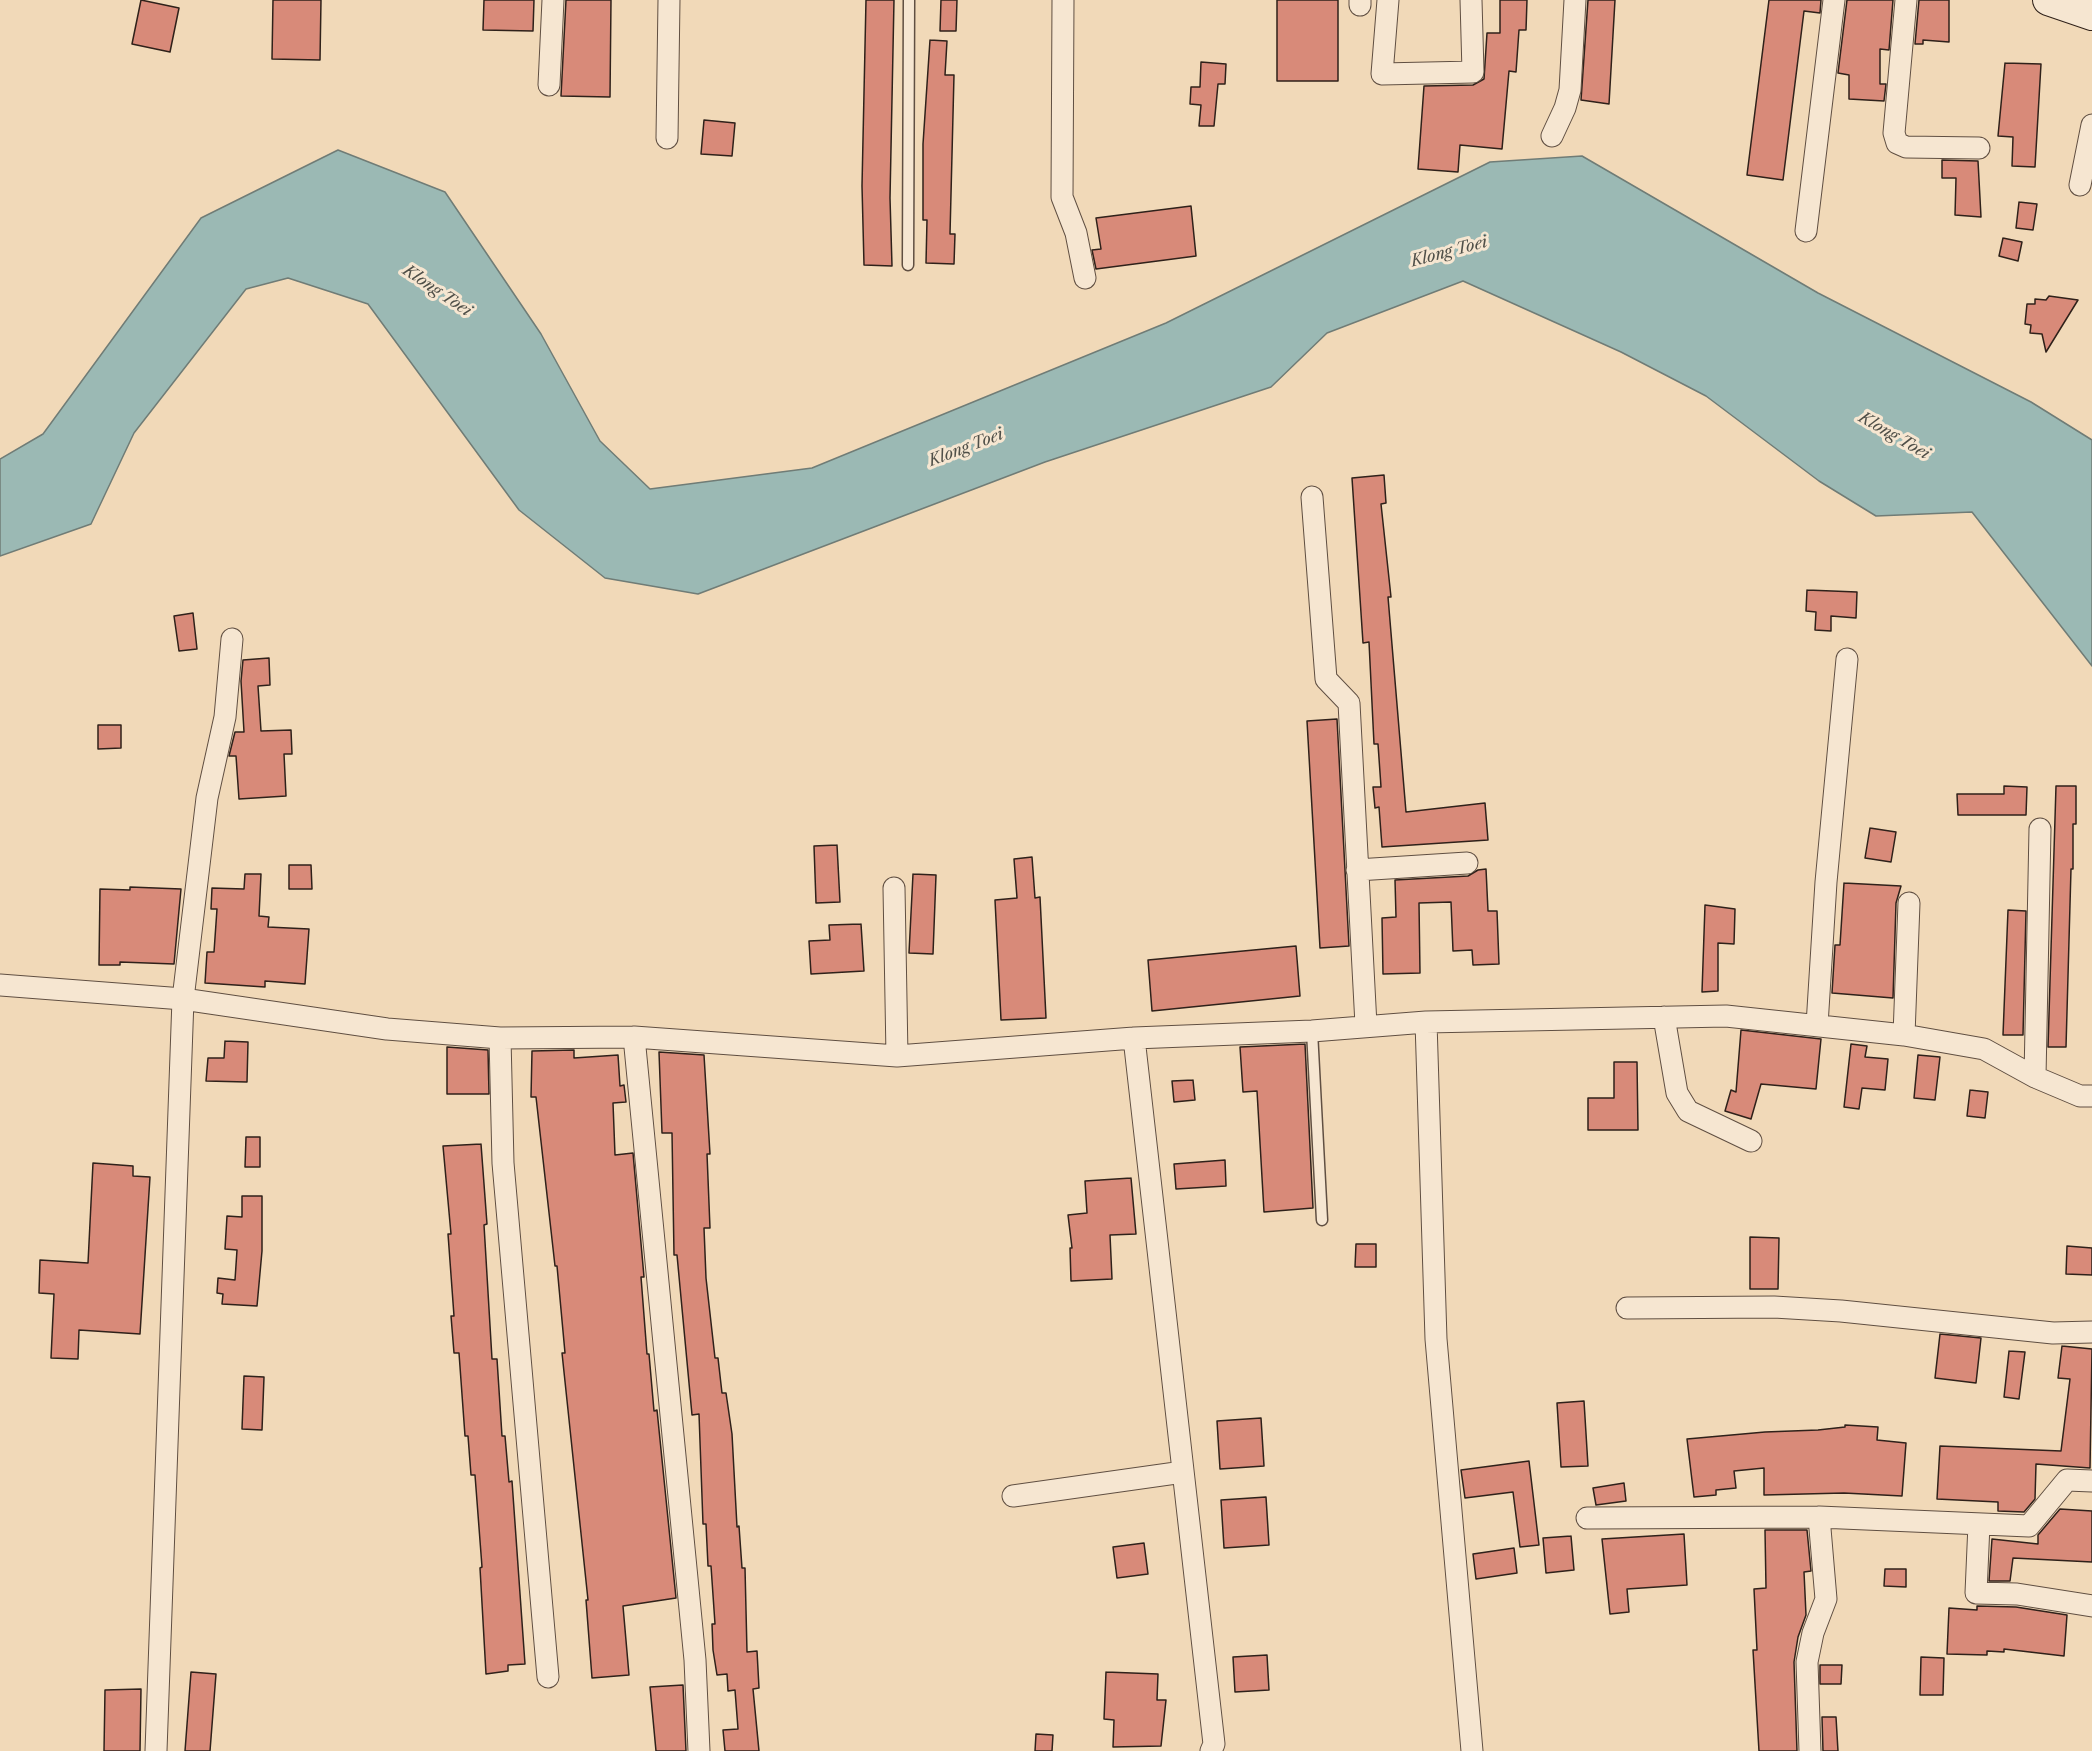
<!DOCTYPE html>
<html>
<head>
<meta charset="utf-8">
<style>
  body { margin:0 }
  canvas { display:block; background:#f1d9b8 }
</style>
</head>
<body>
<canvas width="2092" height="1751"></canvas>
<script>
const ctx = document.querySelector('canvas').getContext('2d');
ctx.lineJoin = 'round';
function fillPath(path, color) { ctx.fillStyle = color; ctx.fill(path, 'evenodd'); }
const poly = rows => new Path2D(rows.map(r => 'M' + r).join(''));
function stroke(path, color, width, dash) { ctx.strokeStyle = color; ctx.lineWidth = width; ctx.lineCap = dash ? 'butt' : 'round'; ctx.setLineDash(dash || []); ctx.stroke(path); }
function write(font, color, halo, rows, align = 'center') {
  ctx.font = font + ' "Libre Caslon Text",serif'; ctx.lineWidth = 6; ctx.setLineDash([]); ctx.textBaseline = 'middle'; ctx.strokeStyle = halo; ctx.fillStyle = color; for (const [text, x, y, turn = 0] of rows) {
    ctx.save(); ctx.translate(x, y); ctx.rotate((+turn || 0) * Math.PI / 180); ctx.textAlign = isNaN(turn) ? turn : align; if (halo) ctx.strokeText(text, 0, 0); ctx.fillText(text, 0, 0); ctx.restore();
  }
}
const water = poly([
  [338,150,445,192,541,334,600,441,650,489,812,468,1166,323,1490,162,1582,156,1818,293,2031,402,2092,440,2092,666,1972,512,1876,516,1819,481,1706,396,1621,352,1463,281,1327,333,1271,387,1045,462,698,594,605,578,519,510,368,304,288,278,246,289,134,433,91,524,0,556,0,459,43,434,201,218,338,150]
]);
fillPath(water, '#9bb9b4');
stroke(water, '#707c76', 1.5);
const building = poly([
  [141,0,179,8,170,52,132,44,141,0],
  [273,0,321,0,320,60,272,59,273,0],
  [484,0,534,0,533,31,483,30,484,0],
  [566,0,611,0,610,97,561,96,566,0],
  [866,0,894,0,890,198,892,266,864,265,862,186,866,0],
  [941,0,957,0,956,31,940,31,941,0],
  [1277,0,1338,0,1338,81,1277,81,1277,0],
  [1500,0,1527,0,1526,30,1519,30,1516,72,1509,71,1502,149,1460,145,1458,172,1418,169,1424,86,1473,85,1484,79,1487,33,1500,33,1500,0],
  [1588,0,1615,0,1609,104,1581,100,1588,0],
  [1769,0,1821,0,1820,13,1804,11,1783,180,1747,175,1769,0],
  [1847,0,1893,0,1889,50,1880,49,1880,84,1886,84,1884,101,1849,99,1849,75,1838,73,1847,0],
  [1919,0,1949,0,1949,42,1923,40,1923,44,1915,44,1919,0],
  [930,40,947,41,945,75,954,75,950,234,955,234,954,264,926,263,927,220,923,220,923,144,930,40],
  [1201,62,1226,64,1225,84,1218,84,1214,126,1199,126,1201,105,1190,104,1191,87,1200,87,1201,62],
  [2005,63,2041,64,2035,167,2012,166,2013,137,1998,136,2005,63],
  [704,120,735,123,732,156,701,154,704,120],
  [1942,160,1978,161,1981,217,1955,215,1956,178,1942,178,1942,160],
  [2019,202,2037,204,2033,230,2016,228,2019,202],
  [1191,206,1196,256,1096,269,1092,250,1101,249,1096,218,1191,206],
  [2003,238,2022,242,2018,261,1999,256,2003,238],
  [2049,296,2078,300,2046,352,2042,334,2030,333,2031,325,2025,324,2027,304,2035,304,2035,299,2046,300,2049,296],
  [1384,475,1386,503,1381,504,1391,597,1388,597,1406,812,1485,803,1488,840,1382,847,1379,807,1375,808,1373,787,1381,787,1378,744,1374,744,1369,642,1363,643,1352,478,1384,475],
  [1807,590,1857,592,1856,618,1831,616,1831,631,1815,630,1816,612,1806,611,1807,590],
  [193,613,197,649,179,651,174,616,193,613],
  [269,658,270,685,258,686,261,731,291,730,292,754,284,754,286,796,239,799,236,756,229,756,235,732,244,732,241,681,243,660,269,658],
  [1337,719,1349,946,1320,948,1307,721,1337,719],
  [98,725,121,725,121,748,98,749,98,725],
  [2004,786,2027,787,2026,815,1958,815,1957,794,2004,794,2004,786],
  [2056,786,2076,786,2076,824,2073,824,2073,869,2071,869,2066,1047,2048,1047,2056,786],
  [1870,828,1896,832,1891,862,1865,858,1870,828],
  [837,845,840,902,816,903,814,846,837,845],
  [1032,857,1035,898,1040,897,1046,1018,1001,1020,995,900,1017,898,1014,859,1032,857],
  [289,865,311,865,312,889,289,889,289,865],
  [1486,869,1488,911,1497,911,1499,964,1473,965,1472,950,1453,951,1451,902,1419,903,1420,973,1383,974,1382,918,1396,917,1395,880,1468,876,1478,870,1486,869],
  [245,874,261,874,259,916,269,917,268,927,309,929,305,984,265,981,265,987,205,983,207,952,214,952,217,909,211,909,212,888,244,889,245,874],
  [913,874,936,875,933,954,909,953,913,874],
  [1844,883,1901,886,1896,903,1893,998,1832,993,1835,945,1840,945,1844,883],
  [130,887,181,889,174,964,120,962,120,965,99,965,100,889,130,890,130,887],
  [1705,905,1735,909,1734,944,1718,943,1718,991,1702,992,1705,905],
  [2008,910,2026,911,2023,1035,2003,1035,2008,910],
  [861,924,864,971,811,974,809,941,830,940,829,925,861,924],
  [1296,946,1300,996,1152,1011,1148,960,1296,946],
  [1741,1030,1821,1039,1816,1089,1761,1084,1751,1119,1725,1111,1731,1090,1736,1092,1741,1030],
  [225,1041,248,1042,247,1082,206,1081,208,1058,224,1058,225,1041],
  [1305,1044,1313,1208,1264,1212,1257,1091,1243,1092,1240,1047,1305,1044],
  [1851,1044,1867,1046,1865,1057,1888,1059,1885,1090,1862,1088,1859,1109,1844,1107,1851,1044],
  [447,1047,488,1050,489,1094,447,1094,447,1047],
  [574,1050,574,1058,618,1055,620,1086,624,1085,626,1102,613,1103,615,1155,633,1153,644,1277,641,1277,647,1354,649,1354,654,1411,657,1410,676,1598,623,1606,629,1675,592,1678,586,1600,588,1600,562,1353,565,1353,557,1266,555,1266,536,1097,531,1097,532,1051,574,1050],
  [659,1052,704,1055,710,1154,707,1154,710,1228,704,1228,706,1278,715,1358,718,1358,722,1393,726,1393,732,1434,737,1527,739,1526,742,1568,745,1568,747,1652,757,1651,759,1688,753,1689,759,1751,725,1751,723,1730,738,1729,735,1690,728,1691,727,1674,717,1675,713,1650,712,1624,715,1624,711,1566,708,1566,706,1524,703,1524,699,1414,692,1415,677,1255,674,1255,672,1133,662,1133,659,1052],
  [1918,1055,1940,1057,1935,1100,1914,1098,1918,1055],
  [1614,1062,1637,1062,1638,1130,1588,1130,1588,1098,1614,1098,1614,1062],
  [1193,1080,1195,1100,1174,1102,1172,1081,1193,1080],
  [1970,1090,1988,1092,1985,1118,1967,1116,1970,1090],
  [246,1137,260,1137,260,1167,245,1167,246,1137],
  [481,1144,487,1224,484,1225,492,1359,497,1359,502,1436,505,1436,509,1482,512,1481,525,1664,508,1665,508,1671,486,1674,480,1568,482,1567,475,1475,471,1475,468,1436,465,1436,459,1353,454,1353,451,1316,454,1316,448,1234,451,1234,443,1146,481,1144],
  [1225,1160,1226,1186,1176,1189,1174,1164,1225,1160],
  [93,1163,133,1166,133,1176,150,1177,140,1334,79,1330,78,1359,51,1358,54,1294,39,1293,40,1260,88,1263,93,1163],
  [1131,1178,1136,1234,1110,1235,1112,1279,1071,1281,1070,1248,1072,1248,1068,1215,1087,1213,1085,1181,1131,1178],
  [242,1196,262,1196,262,1251,257,1306,222,1304,223,1294,217,1293,218,1278,235,1280,237,1250,225,1249,227,1216,242,1217,242,1196],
  [1750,1237,1779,1238,1778,1289,1750,1289,1750,1237],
  [1356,1244,1376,1244,1376,1267,1355,1267,1356,1244],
  [2067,1246,2092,1248,2092,1275,2066,1274,2067,1246],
  [1940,1334,1981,1338,1976,1383,1935,1378,1940,1334],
  [2062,1346,2092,1349,2090,1468,2036,1464,2035,1499,2024,1512,1998,1511,1998,1502,1937,1499,1940,1446,2061,1451,2070,1379,2058,1378,2062,1346],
  [2009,1351,2025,1352,2019,1399,2004,1397,2009,1351],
  [244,1376,264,1377,262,1430,242,1429,244,1376],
  [1584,1401,1588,1466,1561,1467,1557,1403,1584,1401],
  [1261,1418,1264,1466,1220,1469,1217,1421,1261,1418],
  [1845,1425,1878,1427,1877,1440,1906,1443,1902,1496,1844,1493,1764,1495,1764,1468,1734,1471,1736,1488,1716,1490,1716,1495,1694,1497,1687,1439,1765,1432,1818,1430,1845,1427,1845,1425],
  [1529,1461,1539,1545,1520,1547,1513,1492,1465,1498,1461,1470,1529,1461],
  [1624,1483,1626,1501,1596,1505,1593,1488,1624,1483],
  [1266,1497,1269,1545,1224,1548,1221,1500,1266,1497],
  [2060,1509,2092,1511,2092,1562,2013,1558,2010,1581,1989,1581,1992,1539,2038,1544,2038,1535,2060,1509],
  [1765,1530,1807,1530,1811,1571,1804,1572,1806,1615,1798,1637,1794,1662,1797,1751,1759,1751,1753,1650,1757,1650,1754,1589,1766,1588,1765,1530],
  [1684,1534,1687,1585,1627,1589,1629,1612,1610,1614,1602,1539,1684,1534],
  [1571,1536,1574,1570,1546,1573,1543,1538,1571,1536],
  [1144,1543,1148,1574,1117,1578,1113,1547,1144,1543],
  [1514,1548,1517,1573,1476,1579,1473,1554,1514,1548],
  [1885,1569,1906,1569,1906,1587,1884,1586,1885,1569],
  [1977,1606,2016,1607,2067,1615,2064,1656,2004,1649,2004,1652,1987,1651,1987,1655,1947,1654,1949,1608,1977,1610,1977,1606],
  [1267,1655,1269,1690,1235,1692,1233,1657,1267,1655],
  [1921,1657,1944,1658,1943,1695,1920,1695,1921,1657],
  [1820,1665,1842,1665,1841,1684,1820,1684,1820,1665],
  [191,1672,216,1674,210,1751,185,1751,191,1672],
  [1106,1672,1158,1674,1157,1700,1166,1700,1161,1746,1113,1747,1114,1720,1104,1719,1106,1672],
  [683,1685,686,1751,656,1751,650,1687,683,1685],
  [141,1689,140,1751,104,1751,105,1690,141,1689],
  [1822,1717,1836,1717,1838,1751,1823,1751,1822,1717],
  [1036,1734,1053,1735,1052,1751,1035,1751,1036,1734]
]);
fillPath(building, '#d88a79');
stroke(building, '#2f211a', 1.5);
const lane = poly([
  [908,265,909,0],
  [1312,1031,1322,1220]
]);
const street = poly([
  [1063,0,1062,197,1076,233,1085,278],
  [1388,0,1382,74,1473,72,1471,0],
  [1906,0,1894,133,1897,143,1906,147,1979,148],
  [1360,5,1360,0],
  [549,85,553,0],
  [1552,136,1565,108,1570,90,1575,0],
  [667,138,669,0],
  [2080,185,2092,125],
  [1806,231,1834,0],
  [1312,497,1326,679,1349,703,1366,1025],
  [1357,870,1467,863],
  [894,888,897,1056],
  [0,985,183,999,387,1029,500,1038,634,1037,897,1056,1134,1038,1312,1031,1426,1022,1726,1016,1904,1035,1984,1049,2035,1077,2080,1096,2092,1096],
  [1664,1017,1677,1093,1688,1111,1751,1141],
  [1426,1022,1436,1339,1472,1751],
  [1817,1025,1826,882,1847,659],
  [1904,1035,1909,903],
  [634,1037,695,1660,699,1751],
  [500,1038,503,1163,548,1677],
  [1134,1038,1214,1744,1211,1751],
  [2035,1077,2040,829],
  [1627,1308,1774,1307,1841,1311,2053,1333,2092,1332],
  [1013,1496,1183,1472],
  [1587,1518,1819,1517,2029,1526,2067,1480,2092,1481],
  [1979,1524,1976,1593,2017,1594,2092,1606],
  [156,1751,183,999,207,798,225,717,232,639],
  [1810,1751,1807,1662,1813,1633,1826,1599,1819,1517]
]);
const secondary = poly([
  [2048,0,2092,15]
]);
stroke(lane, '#604f42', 13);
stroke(street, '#604f42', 23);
stroke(secondary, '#2f211a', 32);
stroke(lane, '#f6e6d1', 10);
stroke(street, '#f6e6d1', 21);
stroke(secondary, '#f6e6d1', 30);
write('italic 16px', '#4f4f48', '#f6e6d1', [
  ["Klong Toei",1449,252,-15],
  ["Klong Toei",437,291,34],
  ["Klong Toei",1894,436,30],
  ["Klong Toei",966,448,-21]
]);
</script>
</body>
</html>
